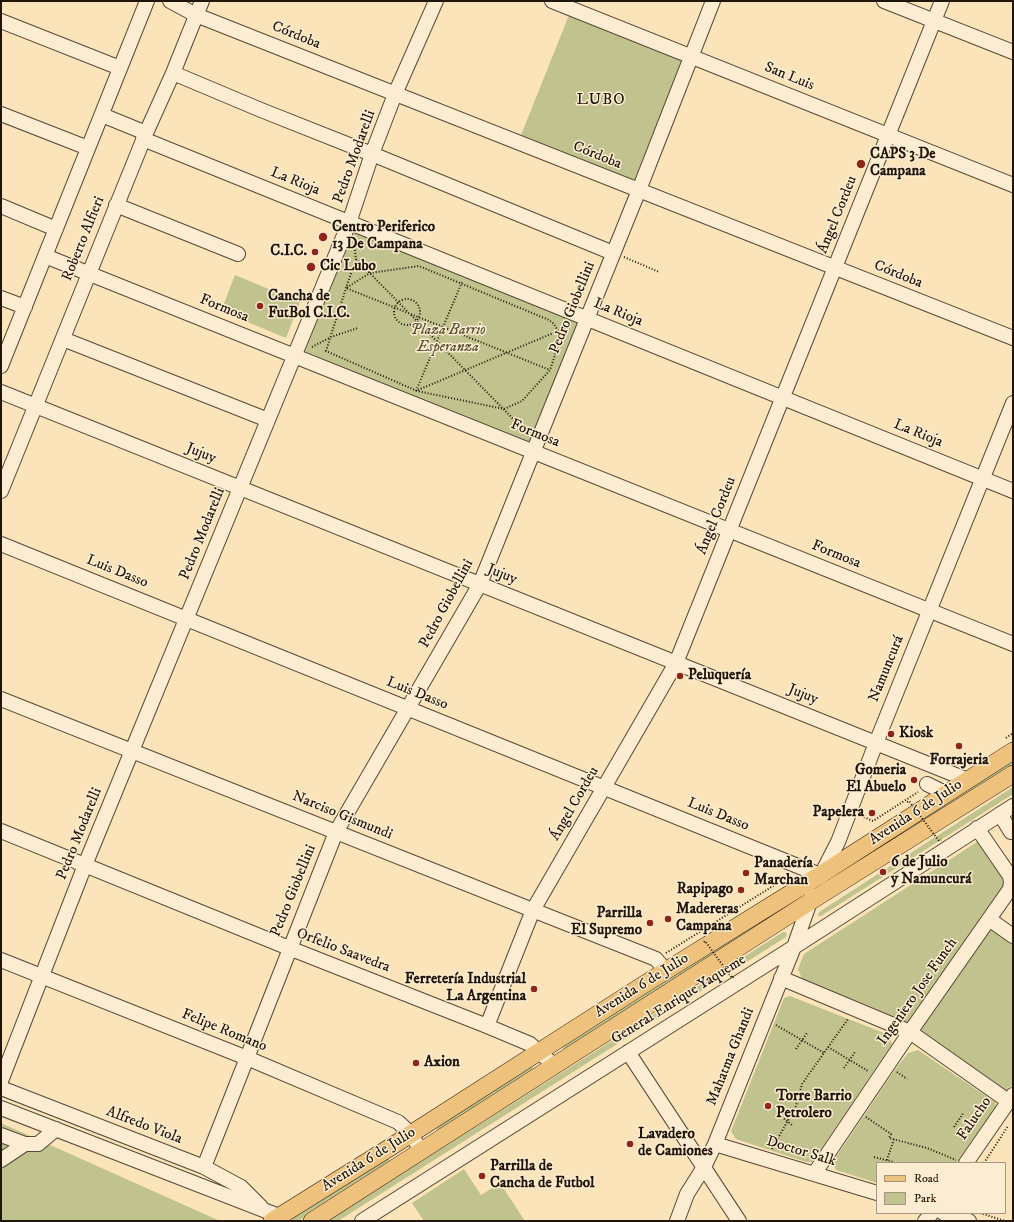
<!DOCTYPE html>
<html>
<head>
<meta charset="utf-8">
<style>
  body { margin:0 }
  #map { position:relative; width:1014px; height:1222px; overflow:hidden; background:#fbe3ba; font-family:"IM FELL DW Pica",serif }
  canvas { display:block }
  .frame { position:absolute; inset:0; border:2px solid #1f1508; pointer-events:none }
  .legend { position:absolute; left:876px; top:1162px; width:130px; height:52px; box-sizing:border-box; background:#fcedd2; border:1px solid #a49781; margin:0; padding:5px 7px; list-style:none; font-size:12px; color:#1f1508 }
  .legend li { display:flex; align-items:center; gap:8px; height:20px }
  .legend b { width:20px; border:1px solid #a49781 }
</style>
</head>
<body>
<div id="map">
<canvas width="1014" height="1222"></canvas>
<div class="frame"></div>
<ul class="legend">
<li><b style="height:5px;background:#eec27d"></b>Road</li>
<li><b style="height:11px;background:#c1c38e"></b>Park</li>
</ul>
</div>
<script>
const ctx = document.querySelector('canvas').getContext('2d');
ctx.lineJoin = 'round';
function fillPath(path, color) { ctx.fillStyle = color; ctx.fill(path, 'evenodd'); }
const poly = rows => new Path2D(rows.map(r => 'M' + r).join(''));
function stroke(path, color, width, dash) { ctx.strokeStyle = color; ctx.lineWidth = width; ctx.lineCap = dash ? 'butt' : 'round'; ctx.setLineDash(dash || []); ctx.stroke(path); }
function write(font, color, halo, rows, align = 'center') {
  ctx.font = font + ' "IM FELL DW Pica",serif'; ctx.lineWidth = 3; ctx.setLineDash([]); ctx.textBaseline = 'middle'; ctx.strokeStyle = halo; ctx.fillStyle = color; for (const [text, x, y, turn = 0] of rows) {
    ctx.save(); ctx.translate(x, y); ctx.rotate((+turn || 0) * Math.PI / 180); ctx.textAlign = isNaN(turn) ? turn : align; if (halo) ctx.strokeText(text, 0, 0); ctx.fillText(text, 0, 0); ctx.restore();
  }
}
fillPath(poly([
  [569,15,682,60,634,181,521,135],
  [353,229,579,322,529,444,304,351],
  [235,275,300,302,286,338,221,311],
  [1013,759,1013,766,915,827,914,826,913,824],
  [1013,787,1013,794,821,916,818,916,819,912],
  [980,840,1008,883,910,1024,867,1005,802,979,798,969,804,954],
  [784,904,788,905,788,907,565,1051,563,1049,564,1046],
  [990,928,1013,944,1013,1084,1006,1094,917,1031],
  [783,932,787,933,786,937,338,1221,328,1221],
  [790,996,889,1035,892,1044,812,1162,806,1162,736,1139,731,1131,784,998],
  [918,1050,995,1102,996,1106,956,1163,877,1163,877,1183,836,1170,832,1163,894,1071,908,1053],
  [530,1067,534,1068,534,1070,438,1131,437,1130,436,1127],
  [1,1123,220,1221,1,1221],
  [388,1158,390,1161,389,1163,298,1221,292,1221,293,1217],
  [464,1169,481,1195,500,1183,525,1221,424,1221,412,1203]
]), '#c1c38e');
const minor = poly([
  [170,1,196,15,1013,338],
  [552,1,1013,185],
  [884,1,1013,52],
  [1,21,120,68],
  [173,73,261,110,372,154,613,253],
  [1,114,88,148],
  [102,115,146,133],
  [143,139,1013,491],
  [116,205,238,254],
  [1,206,56,229],
  [45,256,1013,644],
  [1,298,25,307],
  [63,339,268,420],
  [1,366,147,1],
  [1,392,968,780],
  [1,491,146,133,173,73,202,1],
  [1,544,820,875],
  [1,699,656,959,666,971],
  [927,784,947,794],
  [1000,814,1011,832],
  [1,831,289,948,487,1026,530,1044,555,1066],
  [820,877,838,842,876,743,1013,403],
  [989,919,1013,936],
  [1,960,247,1058,398,1122,411,1134,421,1151],
  [781,978,910,1032,1008,1101],
  [487,1026,533,910,676,663,942,1],
  [628,1052,739,1221],
  [1,1081,85,865,349,223,372,154,395,94,436,1],
  [1,1088,204,1167,241,1187,261,1207],
  [1,1108,279,1216,282,1221],
  [1,1135,25,1144],
  [715,1144,877,1193],
  [1,1160,25,1144,38,1144,56,1129],
  [966,1163,1013,1095],
  [204,1167,336,832,480,584,639,190,713,1],
  [814,1174,910,1032,1010,889,1011,882,1010,876,977,828],
  [943,1213,969,1221],
  [362,1221,794,947,1013,806],
  [677,1221,687,1194,704,1167,715,1144,794,947,812,896],
  [925,1221,932,1213]
]);
const major = poly([
  [272,1221,389,1148,651,980,820,875,1013,751],
  [312,1221,811,901,1013,774]
]);
stroke(minor, '#564834', 16);
stroke(major, '#1f1508', 18);
stroke(poly([
  [354,244,356,259,408,312],
  [624,257,659,272],
  [356,259,346,288,326,351,417,391,504,409,522,401,550,370,559,343,558,331,554,324,549,320,419,266,370,273,346,288,550,370],
  '394 312a13 13 0 1 1 26 0a13 13 0 1 1-26 0Z',
  [411,315,524,430,526,436],
  [312,347,331,337,358,328],
  [418,390,570,326],
  [416,391,462,282],
  [1006,738,1013,733],
  [861,816,873,821,918,792],
  [666,953,789,876],
  [776,1025,824,1053],
  [828,1047,868,1071],
  [796,1049,807,1033],
  [844,1068,855,1052],
  [897,1072,907,1079],
  [777,1113,792,1125],
  [866,1117,891,1134,889,1138,927,1148,956,1160],
  [954,1127,964,1112],
  [772,1149,796,1106,802,1084,848,1019],
  [874,1157,894,1162],
  [886,1163,894,1139],
  [984,1163,1008,1126],
  [980,1213,1005,1221]
]), '#1f1508', 2, [1, 2]);
stroke(minor, '#fcedd2', 14);
stroke(major, '#eec27d', 17);
stroke(poly([
  [907,802,909,801,939,841,941,840],
  [704,942,705,941,732,978,734,976]
]), '#1f1508', 2, [1, 2]);
for (const [x, y, r, color] of [
  [861,164,5,"#8f2418"],
  [323,237,5,"#8f2418"],
  [315,252,4,"#8f2418"],
  [311,267,5,"#8f2418"],
  [260,306,4,"#8f2418"],
  [680,676,4,"#8f2418"],
  [891,734,4,"#8f2418"],
  [959,746,4,"#8f2418"],
  [914,780,4,"#8f2418"],
  [872,813,4,"#8f2418"],
  [883,872,4,"#8f2418"],
  [746,873,4,"#8f2418"],
  [741,890,4,"#8f2418"],
  [668,919,4,"#8f2418"],
  [650,923,4,"#8f2418"],
  [534,989,4,"#8f2418"],
  [416,1063,4,"#8f2418"],
  [768,1106,4,"#8f2418"],
  [630,1144,4,"#8f2418"],
  [482,1176,4,"#8f2418"]
]) { const dot = new Path2D(); dot.arc(x, y, r, 0, 2 * Math.PI); ctx.fillStyle = color; ctx.fill(dot); stroke(dot, '#fcedd2', 1.5); }
write('15px', '#1f1508', '#fcedd2', [
  ["Córdoba",296,36,22],
  ["San Luis",789,77,22],
  ["Córdoba",597,156,22],
  ["Pedro Modarelli",355,157,-70],
  ["La Rioja",295,182,22],
  ["Ángel Cordeu",838,215,-68],
  ["Roberto Alfieri",84,239,-68],
  ["Córdoba",898,275,22],
  ["Pedro Giobellini",573,308,-68],
  ["Formosa",224,309,22],
  ["La Rioja",618,313,22],
  ["Formosa",535,434,22],
  ["La Rioja",918,434,22],
  ["Jujuy",201,454,22],
  ["Ángel Cordeu",717,516,-68],
  ["Pedro Modarelli",203,534,-68],
  ["Formosa",836,555,22],
  ["Luis Dasso",117,572,22],
  ["Jujuy",502,575,22],
  ["Pedro Giobellini",447,604,-62],
  ["Namuncurá",887,669,-68],
  ["Luis Dasso",417,694,22],
  ["Jujuy",803,695,22],
  ["Ángel Cordeu",575,804,-60],
  ["Avenida 6 de Julio",916,813,-33],
  ["Luis Dasso",718,815,22],
  ["Narciso Gismundi",342,816,22],
  ["Pedro Modarelli",80,834,-68],
  ["Pedro Giobellini",294,891,-68],
  ["Orfelio Saavedra",343,951,21],
  ["Avenida 6 de Julio",642,986,-32],
  ["Ingeniero Jose Funch",918,992,-55],
  ["General Enrique Yaqueme",679,1000,-32],
  ["Felipe Romano",224,1031,22],
  ["Mahatma Ghandi",731,1057,-68],
  ["Falucho",975,1119,-56],
  ["Alfredo Viola",144,1126,21],
  ["Doctor Salk",801,1152,17],
  ["Avenida 6 de Julio",369,1160,-32]
]);
write('bold 15px', '#1f1508', '#fcedd2', [
  ["CAPS 3 De",870,155],
  ["Campana",870,172],
  ["Centro Periferico",332,228],
  ["13 De Campana",332,245],
  ["C.I.C.",307,252,"right"],
  ["Cic Lubo",320,267],
  ["Cancha de",268,297],
  ["FutBol C.I.C.",268,314],
  ["Peluquería",688,676],
  ["Kiosk",899,734],
  ["Forrajeria",959,761,"center"],
  ["Gomeria",906,771,"right"],
  ["El Abuelo",906,788,"right"],
  ["Papelera",864,813,"right"],
  ["6 de Julio",891,863],
  ["y Namuncurá",891,880],
  ["Panadería",754,864],
  ["Marchan",754,881],
  ["Rapipago",733,890,"right"],
  ["Madereras",676,910],
  ["Campana",676,927],
  ["Parrilla",642,914,"right"],
  ["El Supremo",642,931,"right"],
  ["Ferretería Industrial",526,980,"right"],
  ["La Argentina",526,997,"right"],
  ["Axion",424,1063],
  ["Torre Barrio",776,1097],
  ["Petrolero",776,1114],
  ["Lavadero",638,1135],
  ["de Camiones",638,1152],
  ["Parrilla de",490,1167],
  ["Cancha de Futbol",490,1184]
], 'left');
write('italic 15px', '#585237', '#fcedd2', [
  ["Plaza Barrio",448,331],
  ["Esperanza",448,348]
]);
ctx.letterSpacing = '1px';
write('16px', '#1f1508', '#fcedd2', [
  ["LUBO",601,101]
]);
ctx.letterSpacing = '0px';
</script>
</body>
</html>
